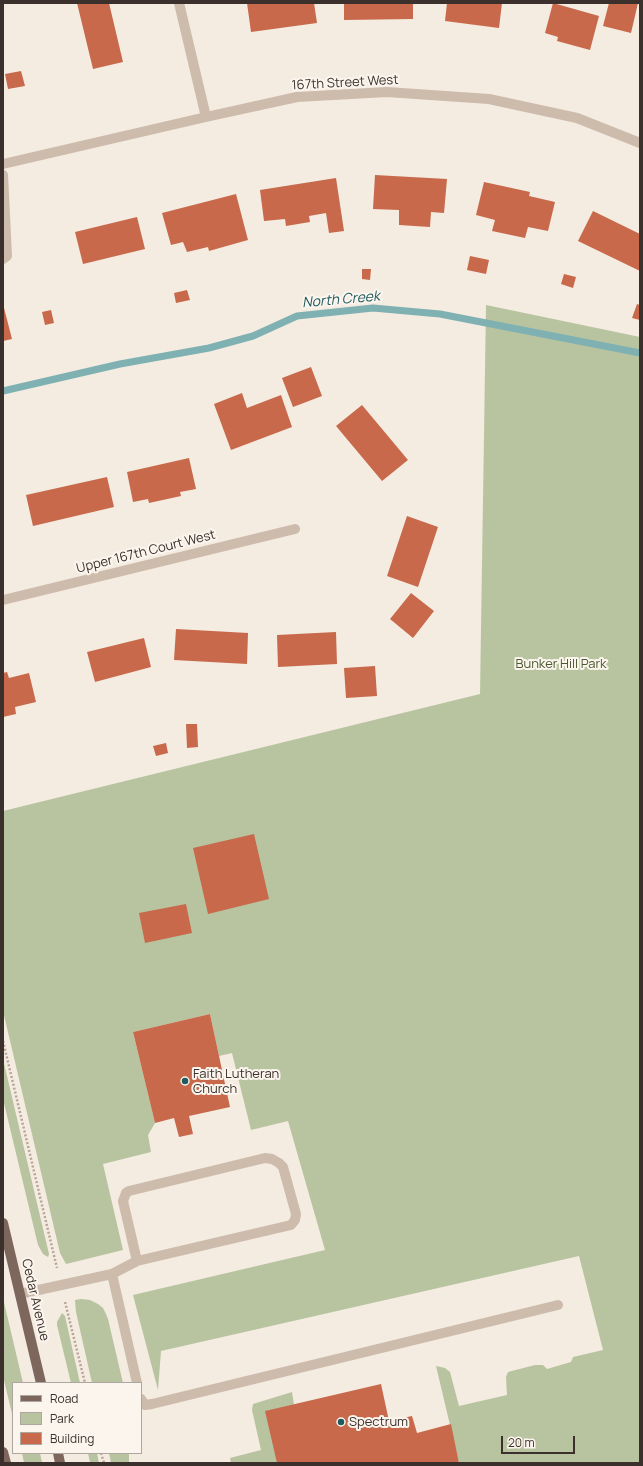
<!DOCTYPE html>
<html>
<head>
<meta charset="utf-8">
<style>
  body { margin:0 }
  #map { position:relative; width:643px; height:1466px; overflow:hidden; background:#f4ebe1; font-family:Manrope,sans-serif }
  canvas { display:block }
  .frame { position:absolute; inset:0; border:4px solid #3b302b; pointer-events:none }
  .legend { position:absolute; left:12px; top:1382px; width:130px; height:72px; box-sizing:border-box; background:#fbf5ee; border:1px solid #aea6a0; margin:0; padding:5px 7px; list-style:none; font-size:12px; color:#3b302b }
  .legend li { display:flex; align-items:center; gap:8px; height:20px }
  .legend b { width:20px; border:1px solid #aea6a0 }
  .scale { position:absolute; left:501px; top:1436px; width:74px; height:18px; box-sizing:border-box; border:2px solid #3b302b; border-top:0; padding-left:5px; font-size:12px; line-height:14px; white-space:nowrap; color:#3b302b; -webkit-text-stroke:3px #fbf5ee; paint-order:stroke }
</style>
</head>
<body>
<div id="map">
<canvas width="643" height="1466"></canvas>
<div class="frame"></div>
<ul class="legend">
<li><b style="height:5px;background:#7d675c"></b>Road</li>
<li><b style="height:11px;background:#b8c4a0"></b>Park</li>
<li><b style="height:11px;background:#c8694b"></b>Building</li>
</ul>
<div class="scale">20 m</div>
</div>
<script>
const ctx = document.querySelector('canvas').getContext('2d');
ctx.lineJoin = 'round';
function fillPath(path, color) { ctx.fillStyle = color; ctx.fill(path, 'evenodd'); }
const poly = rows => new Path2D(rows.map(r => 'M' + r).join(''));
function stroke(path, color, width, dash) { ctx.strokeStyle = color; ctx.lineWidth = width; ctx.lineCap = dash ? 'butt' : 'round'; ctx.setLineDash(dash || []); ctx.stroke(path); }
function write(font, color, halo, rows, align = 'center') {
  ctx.font = font + ' Manrope,sans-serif'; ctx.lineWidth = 4; ctx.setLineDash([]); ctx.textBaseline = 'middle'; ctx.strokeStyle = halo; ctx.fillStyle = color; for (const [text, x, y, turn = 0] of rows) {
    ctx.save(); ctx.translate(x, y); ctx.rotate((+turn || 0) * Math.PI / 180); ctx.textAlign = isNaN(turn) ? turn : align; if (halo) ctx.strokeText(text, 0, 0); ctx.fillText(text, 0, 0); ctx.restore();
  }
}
fillPath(poly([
  [486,305,640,337,640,1463,459,1463,436,1366,445,1368,450,1372,459,1406,507,1395,506,1377,508,1372,535,1365,543,1365,547,1369,571,1362,573,1357,603,1350,579,1256,161,1351,158,1390,133,1295,325,1250,288,1121,251,1130,232,1053,219,1056,210,1014,133,1032,155,1123,148,1135,151,1152,103,1164,123,1250,66,1264,60,1253,3,1011,3,811,480,694],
  [3,1059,49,1254,48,1257,43,1254,38,1245,3,1099],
  [3,1298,23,1383,13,1383,13,1418,3,1376],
  [81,1299,90,1300,98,1304,103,1308,106,1314,108,1319,123,1383,92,1383,76,1312,75,1300],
  [62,1313,65,1316,80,1383,71,1383,57,1325,57,1322],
  [292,1392,294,1405,277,1463,231,1463,230,1458,261,1450,252,1410,253,1404],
  [22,1453,40,1453,42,1463,24,1463],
  [88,1453,97,1453,99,1463,90,1463],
  [109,1453,129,1453,129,1463,111,1463]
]), '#b8c4a0');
stroke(poly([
  [3,391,120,364,209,348,253,336,297,316,373,308,440,314,640,353]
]), '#7fb0b2', 7);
fillPath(poly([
  [77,3,109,3,123,62,93,69],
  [247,3,314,3,317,23,251,32],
  [344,3,413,3,413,19,344,20],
  [447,3,502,3,499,28,445,21],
  [553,3,599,16,590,50,557,41,558,37,545,33],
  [609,3,638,3,631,33,603,26],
  [21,71,25,86,8,89,5,74],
  [375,175,447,179,444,213,431,212,430,227,399,225,399,210,373,209],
  [336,178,344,231,329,233,326,213,309,216,310,222,286,226,285,219,264,221,260,190],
  [484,182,530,192,529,196,555,202,548,231,528,227,525,238,492,231,495,220,476,215],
  [236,194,248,240,209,251,208,247,187,252,183,242,171,245,162,213],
  [593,211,640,234,640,271,578,241],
  [137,217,145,249,83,264,75,232],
  [470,256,489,260,486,274,467,270],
  [362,269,371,269,370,280,362,279],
  [564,274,576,277,573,288,561,284],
  [187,290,190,300,176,303,174,293],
  [3,304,12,339,3,341],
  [637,304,640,305,640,320,632,318],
  [51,310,54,323,45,325,42,312],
  [311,367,322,396,293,407,282,378],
  [242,393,247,408,281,395,292,427,231,450,214,404],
  [362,405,408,460,382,481,336,426],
  [189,458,196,489,180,492,181,496,149,503,148,499,133,502,127,472],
  [107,477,114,507,33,526,26,495],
  [407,516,438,527,418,587,387,576],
  [411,593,434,611,413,638,390,619],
  [176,629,248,633,247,664,174,660],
  [336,632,337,664,278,667,277,635],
  [144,638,151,667,95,682,87,652],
  [375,666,377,696,346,698,344,668],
  [7,672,9,678,29,673,36,702,15,707,16,714,3,717,3,673],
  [186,724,197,724,198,747,187,748],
  [166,743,168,753,156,756,153,746],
  [254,834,269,899,208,914,193,848],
  [186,904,192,933,145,943,139,913],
  [210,1014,230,1107,189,1116,193,1134,179,1137,174,1118,155,1123,133,1032],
  [381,1384,389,1421,412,1416,417,1433,451,1424,459,1463,277,1463,265,1411]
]), '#c8694b');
stroke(poly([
  [3,1041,57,1268],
  [65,1302,85,1383],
  [101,1453,104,1463]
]), '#b9a596', 2.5, [2, 2]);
stroke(poly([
  [3,175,7,256,3,259],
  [112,1274,137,1383],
  [20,1294,112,1274,137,1261,291,1225,295,1220,296,1214,283,1167,279,1163,272,1159,265,1158,129,1191,126,1193,123,1201,137,1261],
  [141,1399,145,1405,152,1404,558,1305]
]), '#cdbbac', 10);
stroke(poly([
  [179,3,206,117],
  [3,164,206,117,297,97,387,92,489,99,577,118,640,143],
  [3,600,295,529]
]), '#cdbbac', 10);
stroke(poly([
  [3,1223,41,1383],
  [3,1452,6,1463],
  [58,1453,60,1463]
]), '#7d675c', 10);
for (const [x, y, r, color] of [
  [185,1081,4,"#1f5a5e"],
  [341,1422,4,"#1f5a5e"]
]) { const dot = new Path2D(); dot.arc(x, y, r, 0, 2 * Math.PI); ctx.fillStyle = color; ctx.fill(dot); stroke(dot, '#fbf5ee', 1.5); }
write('13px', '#3b302b', '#fbf5ee', [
  ["167th Street West",345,83,-3],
  ["Upper 167th Court West",146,552,-14],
  ["Cedar Avenue",35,1300,77]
]);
write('13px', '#4a5a2e', '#fbf5ee', [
  ["Bunker Hill Park",561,664]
]);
write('13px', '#3b302b', '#fbf5ee', [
  ["Faith Lutheran",193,1074],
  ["Church",193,1089],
  ["Spectrum",349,1422]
], 'left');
write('italic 14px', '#1f5a5e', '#fbf5ee', [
  ["North Creek",341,300,-5]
]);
</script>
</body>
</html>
